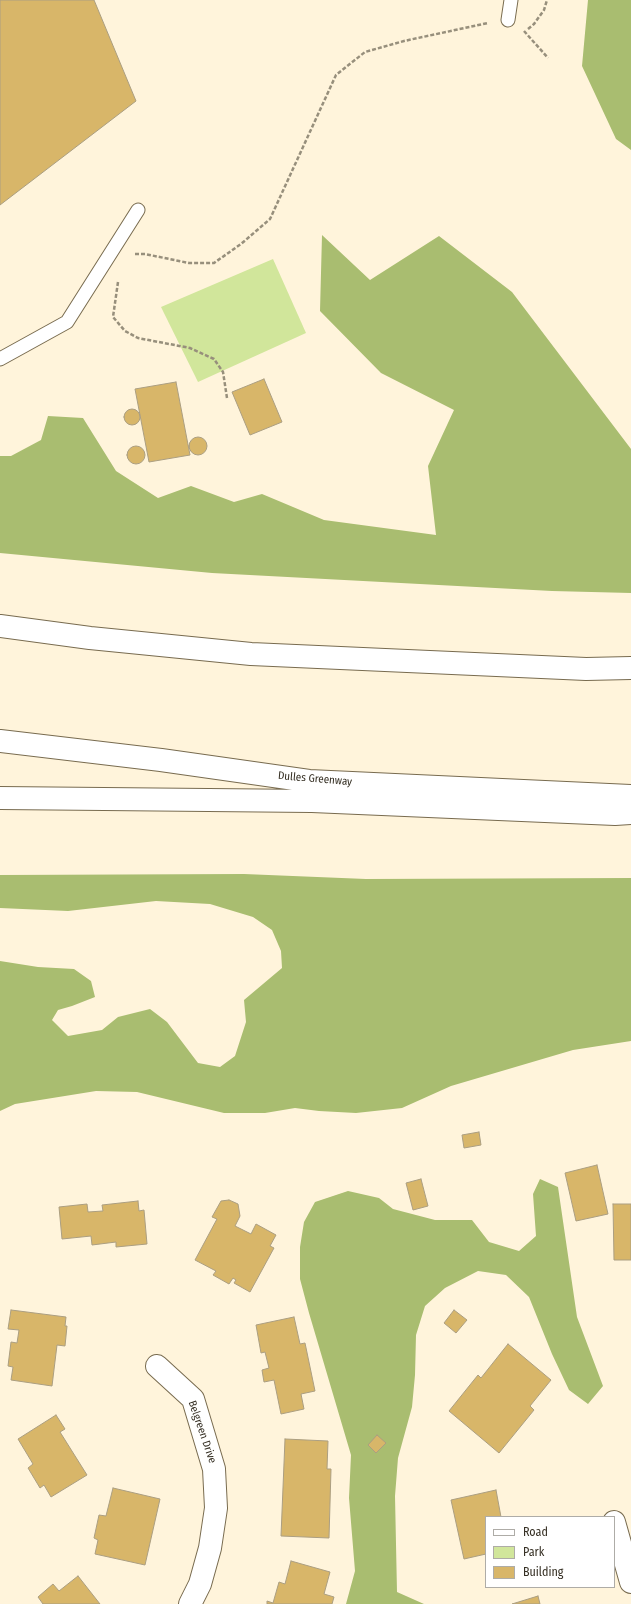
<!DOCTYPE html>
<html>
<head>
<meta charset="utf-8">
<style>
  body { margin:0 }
  #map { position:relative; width:631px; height:1604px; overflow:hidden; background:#fff4db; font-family:"Fira Sans Condensed",sans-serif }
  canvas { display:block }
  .legend { position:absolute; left:485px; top:1516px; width:130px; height:72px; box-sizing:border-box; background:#fff; border:1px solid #aeaca7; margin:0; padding:5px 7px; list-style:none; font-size:12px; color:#352f23 }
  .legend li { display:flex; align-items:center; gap:8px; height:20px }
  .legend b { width:20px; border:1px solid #aeaca7 }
</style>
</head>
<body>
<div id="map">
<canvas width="631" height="1604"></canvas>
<ul class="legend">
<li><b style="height:5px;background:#fff"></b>Road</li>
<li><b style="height:11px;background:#d1e69b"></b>Park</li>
<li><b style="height:11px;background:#d8b669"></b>Building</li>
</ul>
</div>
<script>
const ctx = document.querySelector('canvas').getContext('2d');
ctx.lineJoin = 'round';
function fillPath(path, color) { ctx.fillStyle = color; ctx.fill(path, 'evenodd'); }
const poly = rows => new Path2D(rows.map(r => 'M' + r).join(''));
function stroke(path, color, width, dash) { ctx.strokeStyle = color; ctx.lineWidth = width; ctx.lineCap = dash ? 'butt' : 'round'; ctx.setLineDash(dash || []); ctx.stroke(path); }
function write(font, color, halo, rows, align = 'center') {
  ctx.font = font + ' "Fira Sans Condensed",sans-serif'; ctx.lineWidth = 3; ctx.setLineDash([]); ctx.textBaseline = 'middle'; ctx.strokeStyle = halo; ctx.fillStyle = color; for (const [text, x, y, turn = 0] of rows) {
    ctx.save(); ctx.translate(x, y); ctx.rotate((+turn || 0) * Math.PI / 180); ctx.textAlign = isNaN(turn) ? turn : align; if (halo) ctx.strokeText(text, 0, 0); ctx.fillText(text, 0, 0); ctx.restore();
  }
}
fillPath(poly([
  [273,259,306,333,198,382,161,307]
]), '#d1e69b');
fillPath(poly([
  [588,0,631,0,631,150,616,139,582,66],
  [322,235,370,280,439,236,512,292,631,449,631,593,552,591,212,573,0,553,0,456,11,456,41,440,48,416,83,418,116,471,158,498,191,486,234,502,262,494,324,520,436,535,428,466,454,410,381,373,320,311],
  [244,874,366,879,631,878,631,1041,573,1050,451,1086,402,1108,356,1113,319,1111,295,1108,265,1113,224,1113,137,1092,96,1091,15,1104,0,1111,0,961,38,967,74,969,91,981,95,997,72,1006,58,1010,52,1020,68,1036,102,1030,118,1017,150,1009,167,1022,198,1063,220,1067,235,1056,246,1022,244,1000,282,968,281,951,272,930,253,917,210,904,156,901,68,911,0,908,0,875],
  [540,1179,558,1187,577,1317,603,1386,588,1404,569,1390,552,1354,529,1297,506,1275,478,1271,445,1288,425,1306,416,1335,415,1375,412,1407,398,1458,395,1496,397,1592,424,1604,346,1604,355,1571,349,1498,351,1455,309,1313,300,1279,300,1247,304,1222,315,1202,348,1191,379,1198,393,1209,435,1220,472,1220,489,1242,519,1251,536,1236,533,1194]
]), '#a9bd70');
const building = poly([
  [0,0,94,0,136,101,0,205,0,0],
  [264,379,282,422,250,435,232,392,264,379],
  [176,382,190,455,149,462,135,389,176,382],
  '124 417a8 8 0 1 1 16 0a8 8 0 1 1-16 0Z',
  '189 446a9 9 0 1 1 18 0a9 9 0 1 1-18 0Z',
  '127 455a9 9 0 1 1 18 0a9 9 0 1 1-18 0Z',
  [479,1132,481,1145,464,1148,462,1135,479,1132],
  [597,1165,608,1214,576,1221,565,1173,597,1165],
  [421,1179,428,1206,413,1210,406,1183,421,1179],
  [229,1200,238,1204,240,1216,235,1226,251,1234,256,1224,276,1235,270,1246,274,1248,250,1292,234,1283,236,1280,233,1278,229,1284,213,1275,216,1271,195,1260,217,1219,212,1217,221,1201,229,1200],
  [138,1201,139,1211,144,1210,147,1244,116,1247,116,1242,92,1245,91,1236,62,1239,59,1207,87,1204,88,1212,103,1211,102,1205,138,1201],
  [613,1204,631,1204,631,1260,614,1260,613,1204],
  [11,1310,66,1317,65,1326,67,1326,65,1346,57,1345,52,1386,11,1380,13,1367,8,1366,11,1342,17,1343,19,1330,8,1329,11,1310],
  [454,1310,467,1320,456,1333,444,1323,454,1310],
  [294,1317,300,1344,305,1343,315,1391,301,1394,304,1409,281,1414,274,1380,264,1382,262,1370,269,1368,265,1352,261,1353,256,1325,294,1317],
  [508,1344,551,1380,530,1406,534,1410,499,1453,449,1411,478,1375,481,1378,508,1344],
  [56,1415,65,1429,60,1432,87,1475,51,1497,44,1485,40,1488,28,1468,33,1464,18,1439,56,1415],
  [377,1435,386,1443,376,1453,368,1445,377,1435],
  [285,1439,328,1441,327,1469,331,1469,329,1538,281,1536,285,1439],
  [113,1488,160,1499,145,1565,95,1554,98,1540,94,1538,99,1515,106,1516,113,1488],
  [496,1490,501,1517,486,1517,486,1554,464,1559,451,1500,496,1490],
  [291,1561,330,1572,324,1594,334,1597,332,1604,267,1604,267,1601,273,1603,279,1582,285,1584,291,1561],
  [78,1576,100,1604,43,1604,38,1597,53,1584,59,1591,78,1576],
  [538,1596,540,1604,512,1604,538,1596]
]);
fillPath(building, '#d8b669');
stroke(building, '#ab9e81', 1);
const service = poly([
  [508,20,511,0],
  [0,359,67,322,138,210]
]);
const minor = poly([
  [157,1366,193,1399,214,1469,216,1508,210,1548,200,1584,190,1604],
  [614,1522,631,1582]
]);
const motorway = poly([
  [0,626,90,638,251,654,586,669,631,668],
  [0,741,161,760,309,781,631,796],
  [0,798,312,801,615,814,631,813]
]);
stroke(service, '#786b4f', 15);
stroke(minor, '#786b4f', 24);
stroke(motorway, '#786b4f', 24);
stroke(poly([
  [528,29,534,24,544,10,547,0],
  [524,31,548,58],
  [135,254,145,254,189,263,214,263,241,244,270,219,336,75,365,52,404,41,488,23],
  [118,282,113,317,125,331,138,338,190,348,214,359,223,372,227,398]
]), '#978f7c', 2.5, [4, 2]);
stroke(service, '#fff', 13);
stroke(minor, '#fff', 22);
stroke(motorway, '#fff', 22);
write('11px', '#352f23', '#fff', [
  ["Dulles Greenway",315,779,5],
  ["Belgreen Drive",202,1432,71]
]);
</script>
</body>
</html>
